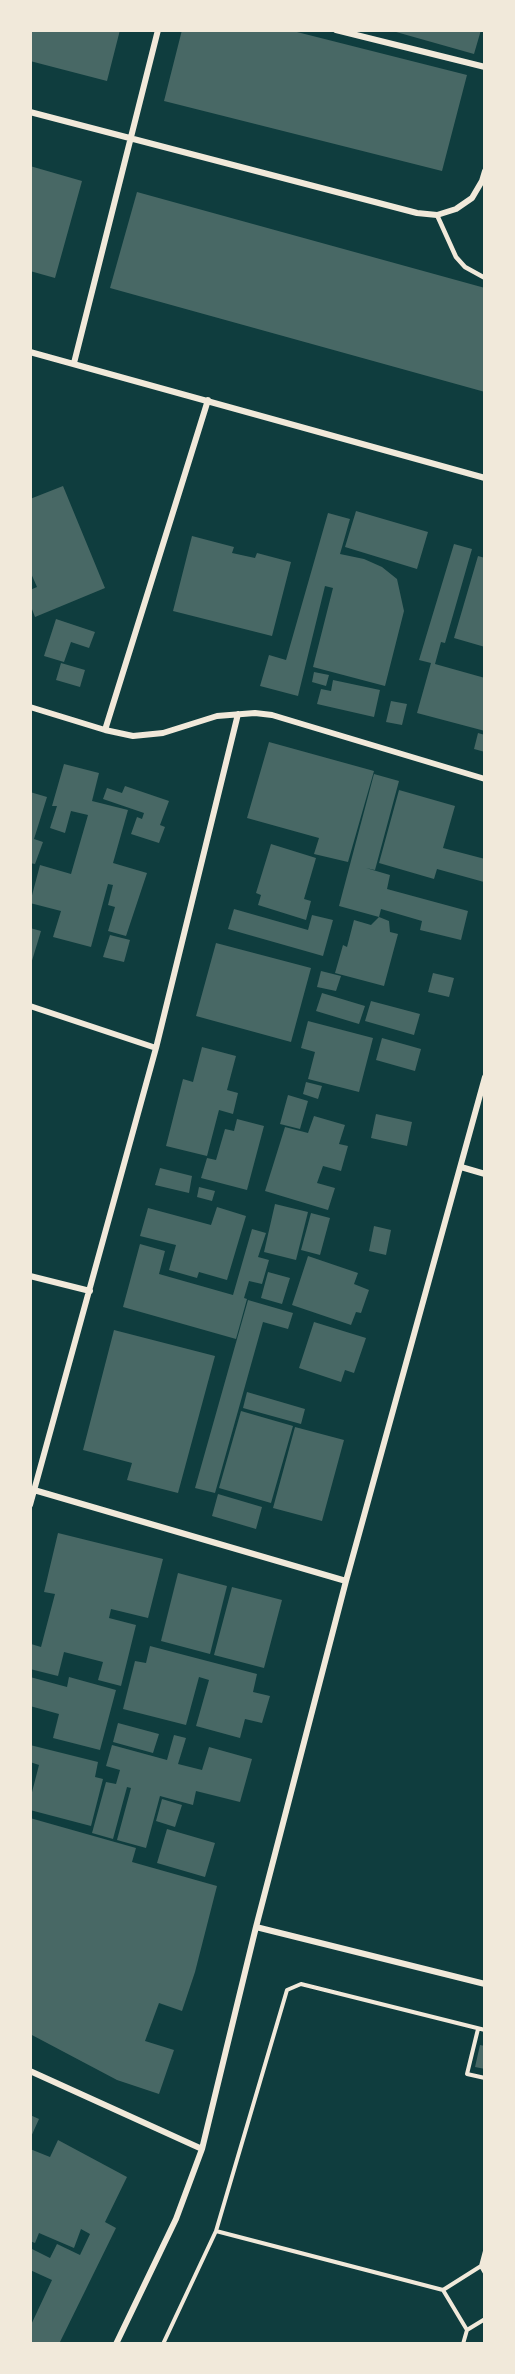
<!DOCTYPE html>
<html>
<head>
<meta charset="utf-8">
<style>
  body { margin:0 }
  #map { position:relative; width:515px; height:2374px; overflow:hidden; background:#0f3d3e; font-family:"Golos Text",sans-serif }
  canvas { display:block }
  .frame { position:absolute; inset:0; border:32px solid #f1e9da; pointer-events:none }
</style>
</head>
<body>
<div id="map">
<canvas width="515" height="2374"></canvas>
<div class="frame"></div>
</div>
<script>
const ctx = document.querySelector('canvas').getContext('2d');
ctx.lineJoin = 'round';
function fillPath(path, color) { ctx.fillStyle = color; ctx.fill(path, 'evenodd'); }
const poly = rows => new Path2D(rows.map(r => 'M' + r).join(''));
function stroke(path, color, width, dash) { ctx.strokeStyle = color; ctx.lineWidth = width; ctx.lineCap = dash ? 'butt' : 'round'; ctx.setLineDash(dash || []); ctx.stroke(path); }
fillPath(poly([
  [30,30,120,30,107,81,30,61],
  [182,30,289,30,467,75,442,171,164,101],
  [389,30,481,30,474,54],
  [30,166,82,181,55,278,30,271],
  [137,192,485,288,485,392,110,288],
  [63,486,105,588,35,617,30,604,30,590,37,587,30,571,30,499],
  [356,511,428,532,417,569,345,547],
  [328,513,350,519,340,554,364,559,382,567,397,579,404,611,385,686,313,667,333,588,325,586,298,696,260,686,269,655,286,660],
  [192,536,234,547,232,553,255,558,257,553,291,562,272,636,173,611],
  [454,544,472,549,445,643,441,642,435,664,485,678,485,731,417,713,431,663,419,660],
  [478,556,485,558,485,647,454,638],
  [56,619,95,632,89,648,71,642,64,662,44,656],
  [61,663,85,670,80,687,56,680],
  [314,672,329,675,326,686,312,682],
  [333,680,380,690,374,717,317,704,321,689,331,691],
  [391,701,407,704,402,725,386,722],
  [478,733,485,735,485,752,474,749],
  [269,742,374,771,348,862,314,854,319,838,247,818],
  [64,764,99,773,92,801,128,810,113,863,147,873,126,936,108,931,115,907,108,905,113,885,108,884,91,947,53,937,61,911,30,903,40,865,71,874,88,815,71,811,65,833,50,828,57,806,52,806],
  [374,774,399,781,375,870,366,868,390,875,387,889,468,911,461,940,420,930,422,921,381,909,379,917,389,921,390,932,398,934,384,986,335,973,343,945,347,947,354,920,371,925,379,917,339,906],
  [125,786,169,801,160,825,165,827,159,843,131,834,137,817,142,819,144,813,103,799,107,788,122,793],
  [399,790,455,806,443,848,485,859,484,882,437,869,434,879,379,863],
  [30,792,47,797,34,839,43,842,35,864,30,863],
  [271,844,316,858,304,899,311,901,306,920,258,905,261,895,256,893],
  [234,909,308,930,312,915,333,920,323,956,228,929],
  [30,928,41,931,31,964,30,964],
  [110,935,130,940,124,962,103,957],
  [216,943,311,968,291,1042,196,1016],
  [321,971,341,976,336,991,317,987],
  [433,973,454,978,449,997,428,992],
  [322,993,365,1006,359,1024,316,1011],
  [371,1001,420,1014,414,1035,365,1021],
  [308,1021,373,1038,359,1092,308,1079,315,1052,301,1048],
  [382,1038,421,1049,415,1071,376,1060],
  [202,1047,236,1056,227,1090,238,1093,233,1114,219,1110,207,1156,166,1146,183,1079,193,1082],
  [306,1082,322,1086,318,1099,303,1094],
  [288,1095,308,1101,300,1129,280,1124],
  [376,1114,412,1122,407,1146,371,1138],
  [314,1116,345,1125,339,1144,348,1146,341,1171,323,1166,317,1183,335,1188,328,1210,265,1191,285,1127,308,1133],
  [237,1119,264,1126,247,1190,201,1178,207,1158,216,1160,225,1129,234,1131],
  [160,1168,192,1176,189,1193,155,1185],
  [199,1187,215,1191,212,1201,197,1197],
  [275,1204,308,1212,296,1260,264,1252],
  [217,1207,246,1216,227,1280,199,1272,197,1278,169,1270,176,1245,140,1236,148,1208,211,1225],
  [311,1213,330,1218,320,1255,301,1250],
  [374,1226,391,1230,386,1255,369,1251],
  [252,1229,266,1233,258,1257,269,1260,262,1284,249,1281,244,1298,247,1299,236,1339,123,1307,140,1244,165,1251,159,1274,233,1295],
  [308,1256,358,1273,354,1284,369,1290,361,1313,356,1312,351,1325,292,1305],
  [268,1272,290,1278,282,1304,261,1298],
  [248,1300,293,1313,288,1329,263,1322,215,1493,195,1488],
  [314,1322,366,1338,354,1373,345,1370,341,1382,299,1368],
  [114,1330,215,1356,178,1493,127,1480,132,1463,83,1450],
  [247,1392,305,1409,301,1424,243,1408],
  [241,1411,293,1426,271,1503,219,1488],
  [295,1427,344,1440,322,1521,273,1508],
  [218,1494,262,1507,256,1529,212,1516],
  [58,1533,163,1559,148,1618,111,1609,109,1618,136,1625,121,1686,98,1680,103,1662,64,1652,58,1676,30,1669,31,1644,41,1647,55,1594,44,1592],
  [178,1573,227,1586,210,1654,161,1641],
  [232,1587,282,1600,264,1668,214,1655],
  [150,1646,257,1674,253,1692,270,1696,262,1723,245,1719,240,1738,196,1726,209,1680,199,1677,186,1725,123,1709,135,1661,146,1663],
  [30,1677,67,1687,69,1677,116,1690,100,1750,53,1738,59,1714,30,1706],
  [118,1723,159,1734,153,1753,113,1742],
  [174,1735,186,1738,178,1764,202,1770,209,1747,252,1759,240,1802,196,1791,193,1805,160,1796,146,1848,117,1840,131,1788,127,1787,113,1839,92,1833,106,1782,116,1784,120,1770,106,1766,112,1745,167,1760],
  [30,1745,98,1762,95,1777,103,1779,91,1826,30,1810,30,1800,39,1765,30,1762],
  [162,1799,182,1805,175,1827,156,1821],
  [30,1818,136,1848,132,1862,217,1886,195,1972,182,2011,159,2003,145,2041,174,2050,159,2094,117,2080,30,2034],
  [167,1829,215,1843,205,1877,157,1863],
  [480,2045,485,2046,485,2069,475,2067],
  [30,2115,39,2119,30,2139],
  [58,2140,127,2177,105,2222,116,2228,59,2344,30,2344,30,2327,52,2280,30,2270,30,2248,50,2258,57,2244,80,2255,90,2234,81,2229,74,2248,39,2233,35,2243,30,2241,30,2149,50,2157]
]), '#486865');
stroke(poly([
  [478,2029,467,2074,485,2078],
  [216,2231,443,2290],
  [481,2266,485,2251],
  [485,2273,481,2266,443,2290,467,2330,485,2319],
  [163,2344,216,2231,287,1990,301,1984,485,2030],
  [463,2344,467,2330]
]), '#f1e9da', 4);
stroke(poly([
  [437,215,456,257,465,267,485,278]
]), '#f1e9da', 4.5);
stroke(poly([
  [336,30,485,67],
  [30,112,417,213,437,215,456,209,472,198,482,181,485,171],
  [30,352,485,478],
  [74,363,158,30],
  [30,707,105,730,133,736,163,733,217,716,255,713,272,715,485,779],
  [105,730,208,400],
  [30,1006,156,1048],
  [461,1167,485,1174],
  [30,1276,90,1291],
  [34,1490,346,1581],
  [30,1505,156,1048,238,714],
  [256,1927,485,1984],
  [30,2071,202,2149],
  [116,2344,176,2219,202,2149,256,1927,346,1581,485,1077]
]), '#f1e9da', 6);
</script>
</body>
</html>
